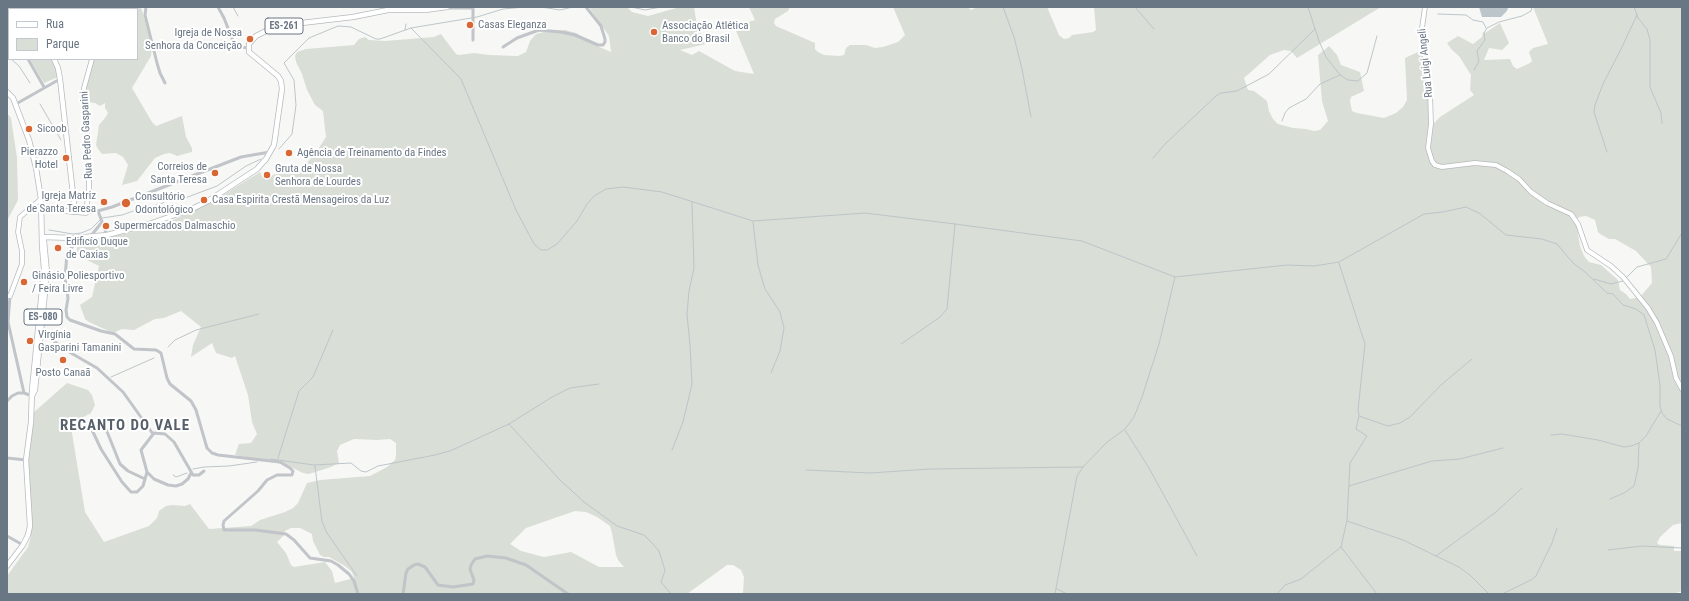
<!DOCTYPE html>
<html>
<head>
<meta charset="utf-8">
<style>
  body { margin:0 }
  #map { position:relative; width:1689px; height:601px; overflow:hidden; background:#f7f8f5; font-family:"Roboto Condensed",sans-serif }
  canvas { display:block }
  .frame { position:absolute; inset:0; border:8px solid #697684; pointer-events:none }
  .legend { position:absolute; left:8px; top:8px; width:130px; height:52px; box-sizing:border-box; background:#fff; border:1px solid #c3c8ce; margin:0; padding:5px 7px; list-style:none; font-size:12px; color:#697684 }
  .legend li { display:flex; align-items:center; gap:8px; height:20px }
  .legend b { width:20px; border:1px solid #c3c8ce }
</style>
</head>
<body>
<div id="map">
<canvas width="1689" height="601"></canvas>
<div class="frame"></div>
<ul class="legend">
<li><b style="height:5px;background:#fff"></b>Rua</li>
<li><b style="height:11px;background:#d9ded6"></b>Parque</li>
</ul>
</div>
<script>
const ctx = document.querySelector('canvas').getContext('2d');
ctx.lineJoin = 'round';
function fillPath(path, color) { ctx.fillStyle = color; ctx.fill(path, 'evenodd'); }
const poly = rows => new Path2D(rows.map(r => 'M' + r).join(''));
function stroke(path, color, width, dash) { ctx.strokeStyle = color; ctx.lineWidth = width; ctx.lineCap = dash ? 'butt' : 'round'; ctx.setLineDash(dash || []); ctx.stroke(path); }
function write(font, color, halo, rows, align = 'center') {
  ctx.font = font + ' "Roboto Condensed",sans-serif'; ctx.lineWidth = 4; ctx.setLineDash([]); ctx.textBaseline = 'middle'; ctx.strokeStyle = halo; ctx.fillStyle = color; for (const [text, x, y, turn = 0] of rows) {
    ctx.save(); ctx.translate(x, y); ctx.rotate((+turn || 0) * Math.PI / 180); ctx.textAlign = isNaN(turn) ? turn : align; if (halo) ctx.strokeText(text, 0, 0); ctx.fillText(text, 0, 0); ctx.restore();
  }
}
fillPath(poly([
  [68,7,141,7,152,45,151,56,132,88,152,122,156,126,182,116,186,137,192,148,192,152,177,156,170,153,164,154,155,158,137,181,122,185,128,165,123,157,116,153,102,154,98,149,96,145,99,125,105,118,108,113,105,108,105,103,100,106,95,103,86,102,85,91,93,59,137,59,137,9,70,9],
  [589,7,627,7,632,12,648,16,680,7,694,7,697,26,706,44,680,50,692,55,699,51,735,71,754,74,734,26,755,20,749,7,790,7,788,11,775,19,774,23,776,26,815,43,815,49,818,52,824,55,840,56,844,55,846,48,850,45,866,45,875,48,883,47,898,42,905,35,893,7,967,7,971,10,978,7,1047,7,1059,35,1064,39,1069,38,1072,35,1093,32,1096,30,1094,7,1381,7,1297,58,1291,51,1284,50,1270,55,1244,78,1248,90,1254,91,1267,101,1269,111,1273,119,1278,124,1293,128,1306,129,1314,131,1320,130,1328,121,1322,101,1318,55,1329,46,1337,55,1341,65,1360,72,1364,91,1351,97,1350,101,1352,111,1357,113,1384,118,1396,113,1403,107,1407,100,1405,58,1418,52,1424,59,1433,113,1433,124,1440,117,1474,95,1470,90,1471,75,1459,56,1452,50,1447,43,1458,36,1473,44,1482,37,1483,32,1485,33,1500,23,1509,43,1502,50,1489,48,1484,60,1510,59,1513,66,1517,69,1530,63,1532,61,1529,52,1533,48,1548,44,1533,7,1682,7,1682,523,1673,525,1660,537,1657,543,1660,545,1674,546,1674,551,1682,551,1682,591,1673,594,743,594,744,577,741,570,733,565,727,565,687,594,7,594,7,576,28,547,31,536,26,467,33,413,67,383,88,390,92,395,95,405,91,413,74,422,71,427,85,512,104,542,149,526,157,518,159,511,166,506,172,505,185,506,190,504,209,529,251,526,260,520,285,512,293,508,298,503,307,483,320,480,370,476,387,467,395,460,396,455,396,443,390,439,377,440,354,439,340,445,337,451,339,463,331,467,309,474,303,473,287,465,235,455,239,444,251,443,257,434,252,422,248,395,235,356,232,358,216,353,212,343,191,357,193,345,201,327,181,311,164,318,155,319,134,330,122,329,113,333,89,322,85,319,80,305,92,297,99,266,77,255,77,245,94,239,124,234,167,223,215,200,260,172,263,178,304,166,315,154,326,137,323,111,315,105,307,90,302,74,296,62,295,56,297,52,306,49,354,45,359,39,365,37,369,40,385,41,434,37,441,34,456,54,459,55,474,53,489,55,518,56,526,52,530,41,536,34,544,32,565,30,576,33,597,46,611,52,609,36],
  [1586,216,1595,220,1598,232,1600,234,1609,239,1615,239,1636,251,1651,267,1652,283,1640,297,1630,299,1626,294,1620,290,1618,280,1601,265,1589,262,1584,256,1580,246,1576,221,1579,217],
  [575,511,586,512,597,517,610,526,612,533,616,555,618,560,624,567,599,567,571,552,544,557,521,551,510,544,526,528],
  [291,528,300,528,312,534,313,541,320,555,324,557,329,557,345,566,352,572,354,578,335,583,332,571,325,562,294,567,291,565,286,553,277,542,284,535,285,531],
  [30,59,52,59,56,66,58,77,44,83],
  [7,113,11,118,17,158,18,200,8,219,7,258]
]), '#d9ded6');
fillPath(poly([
  [1479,7,1507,7,1508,9,1506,12,1501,17,1482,17]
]), '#bcc5ca');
stroke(poly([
  [233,7,238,16],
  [541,7,560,10,573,7],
  [631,7,645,10,661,7],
  [1003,7,1014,37,1022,69,1031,117],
  [1135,7,1154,29],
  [1308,7,1319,41,1326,57,1340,75,1348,80,1358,81,1367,73,1377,36],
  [1634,7,1638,18,1647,29,1650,40,1650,87,1661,113,1662,123],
  [1438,14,1466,15,1473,20,1483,22,1486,28],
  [411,28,461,79,516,210,534,244,541,250,547,250,557,244,577,221,587,204,594,196,606,189,623,187,662,192,753,221,865,213,955,224,1082,241,1175,277,1287,265,1314,266,1339,262,1424,214,1443,212,1466,207,1479,213,1506,235,1542,239,1557,244,1573,263,1585,272,1607,293,1613,294,1623,305,1636,309,1644,315,1655,350,1660,385,1660,406,1662,413,1667,419,1682,426],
  [405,30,406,24],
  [7,55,9,57],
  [11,59,19,66,30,83],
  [1474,70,1479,61,1477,51,1485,40,1484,33,1487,28,1499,22,1522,16,1531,11,1532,7],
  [40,104,61,140],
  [1282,121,1285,113,1289,108,1306,99,1320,84,1340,75],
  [279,149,292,134,296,105,294,80,284,63,309,38,338,26,351,27,376,39,380,39,411,28,477,17,503,9,526,7],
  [1607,152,1594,112,1595,105,1603,84,1622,47,1637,15],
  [1153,158,1165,144,1216,96,1221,93,1237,91,1269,74,1315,29],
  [753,222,758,265,762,279,765,289,780,312,784,328,780,351,771,373],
  [49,230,73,234,81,233,91,229,102,218,122,215,139,209,161,204,170,198,185,198,217,186,246,166,261,159],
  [1627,277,1637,267,1666,259,1682,233],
  [1594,279,1611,284,1623,281],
  [901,344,940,317,947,309,955,224],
  [168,347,175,340,196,330,259,314],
  [111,377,154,358],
  [1359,416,1388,426,1400,423,1410,417,1441,385,1472,359],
  [509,424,559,479,584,502,617,526,644,535,653,544,659,551,664,567,665,571,661,582,671,594],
  [1125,430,1149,468,1197,556],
  [1551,435,1562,434,1598,440,1624,447,1631,446,1639,443,1646,436,1661,411],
  [672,450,683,422,692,384,690,345,687,314,689,291,694,268,692,202],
  [278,458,299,391,313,377,333,330],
  [271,459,314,465,351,463,361,471,366,472,378,466,435,455,450,451,509,424,552,397,570,388,599,384],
  [315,466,322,522,327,533,357,576],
  [193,469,204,467,229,466,257,462],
  [806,470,870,473,930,469,1083,467],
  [173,475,176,477,187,473],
  [1349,486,1432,461,1460,459,1503,448],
  [1610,499,1624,493,1634,486,1638,468,1639,443],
  [1347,521,1403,540,1459,567,1471,576,1489,594],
  [1341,547,1377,594],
  [1608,550,1642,546,1682,548],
  [1436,556,1496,512,1522,488],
  [1057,589,1067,594],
  [1055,594,1077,476,1083,467,1106,443,1125,429,1134,417,1142,397,1159,344,1175,277],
  [1277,594,1285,585,1301,579,1341,547,1347,520,1350,463,1367,436,1356,429,1359,416,1358,410,1365,344,1339,263],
  [1502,594,1531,580,1536,576,1552,543,1557,528]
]), '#bcc5ca', 1);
const secondary = poly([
  [66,7,68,9],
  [1425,7,1422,28,1422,37,1430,90,1431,124,1428,148,1432,161,1435,165,1442,167,1475,163,1496,165,1507,171,1519,179,1531,192,1547,203,1571,214,1578,224,1587,250,1611,266,1623,277,1648,308,1657,323,1671,356,1676,378,1682,389],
  [75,212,86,213,89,188,89,171,84,88,92,59],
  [7,296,10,296,22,264,22,251,18,232,20,217,41,199]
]);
const primary = poly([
  [7,23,9,26],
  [7,92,13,98,29,140,36,168,41,199,42,246,44,269,32,390,31,422,26,460,30,526,28,535,23,545,7,566],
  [42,208,75,212,60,79,58,68,54,59],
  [43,237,74,238,107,235,149,224,192,209,208,201,257,169,266,159,274,145,282,89,281,81,278,76,249,52,249,44,256,36,266,31,293,24,353,17,388,10,425,10,447,7],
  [32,396,35,390,47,273,44,241]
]);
stroke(secondary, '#b6babe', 5.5);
stroke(primary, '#b7babe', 6);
stroke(poly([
  [146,7,145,15,157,63,160,73,165,83],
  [218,7,224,18,233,41,241,47,248,48],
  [445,8,473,8,473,40],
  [503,47,517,38,539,30,561,32,575,35,598,45,603,45,605,42,605,39,601,26,586,7],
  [28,59,44,87],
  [16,104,60,79],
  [98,211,107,235],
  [86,213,94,212,112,207,241,157,270,152],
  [102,222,90,237,73,246,67,253,65,278,68,298,66,310,67,317,70,320,101,331,115,334,134,349,156,350,161,353,167,378,170,384,191,401,196,410,207,448,212,453,218,455,280,462,290,468,293,471,292,475,277,475,267,480,258,491,224,521,223,525,224,530,255,530,286,534,294,540,310,558,331,561,338,565,349,574,354,581,358,594],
  [10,296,8,322,24,393],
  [41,331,64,349,97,368,123,392,153,434],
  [7,401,12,396,18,393,24,393,32,396],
  [102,419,120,464,128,471,145,479],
  [84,423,93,432,101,449,122,482,131,492,137,492,143,486,147,472,141,450,154,433,165,434,174,442,193,475,199,475,204,471],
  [7,458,26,460],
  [147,472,154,479,168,485,176,486,182,484,188,479,191,473],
  [7,536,23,545],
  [403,594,406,573,408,569,414,565,418,564,425,567,438,585,453,587,473,584,474,580,470,569,471,565,475,559,487,556,506,558,526,565,568,594]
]), '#c1c4c8', 3);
stroke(secondary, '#fff', 4);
stroke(primary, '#fff', 4.5);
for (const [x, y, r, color] of [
  [470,25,4,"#d96734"],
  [654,32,4,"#d96734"],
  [250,39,4,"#d96734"],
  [29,129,4,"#d96734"],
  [289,153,4,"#d96734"],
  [66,158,4,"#d96734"],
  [215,173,4,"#d96734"],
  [267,175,4,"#d96734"],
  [204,200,4,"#d96734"],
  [104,202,4,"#d96734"],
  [126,203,5,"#d96734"],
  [106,226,4,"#d96734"],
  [58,248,4,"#d96734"],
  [24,282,4,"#d96734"],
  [30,341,4,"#d96734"],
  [63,360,4,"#d96734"]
]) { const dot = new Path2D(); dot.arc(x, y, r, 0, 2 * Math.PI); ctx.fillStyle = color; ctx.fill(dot); stroke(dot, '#fff', 1.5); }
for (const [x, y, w] of [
  [284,26,38],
  [43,317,38]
]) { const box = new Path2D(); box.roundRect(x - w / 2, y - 8, w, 16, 3); ctx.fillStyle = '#fff'; ctx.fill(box); stroke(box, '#697684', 1); }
write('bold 10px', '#697684', null, [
  ["ES-261",284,26],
  ["ES-080",43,317]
]);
write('11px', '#697684', '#fff', [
  ["Casas Eleganza",478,25],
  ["Associação Atlética",662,26],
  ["Banco do Brasil",662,39],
  ["Igreja de Nossa",242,33,"right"],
  ["Senhora da Conceição",242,46,"right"],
  ["Sicoob",37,129],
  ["Pierazzo",58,152,"right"],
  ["Hotel",58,165,"right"],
  ["Agência de Treinamento da Findes",297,153],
  ["Correios de",207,167,"right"],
  ["Santa Teresa",207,180,"right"],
  ["Gruta de Nossa",275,169],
  ["Senhora de Lourdes",275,182],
  ["Igreja Matriz",96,196,"right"],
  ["de Santa Teresa",96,209,"right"],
  ["Consultório",135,197],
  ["Odontológico",135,210],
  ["Casa Espirita Crestã Mensageiros da Luz",212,200],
  ["Supermercados Dalmaschio",114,226],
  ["Edificío Duque",66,242],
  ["de Caxias",66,255],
  ["Ginásio Poliesportivo",32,276],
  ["/ Feira Livre",32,289],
  ["Virgínia",38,335],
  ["Gasparini Tamanini",38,348],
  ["Posto Canaã",63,373,"center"]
], 'left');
write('11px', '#697684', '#fff', [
  ["Rua Luigi Angeli",1426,63,-96],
  ["Rua Pedro Gasparini",87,135,-93]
]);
ctx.letterSpacing = '1px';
write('bold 15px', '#56606a', '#fff', [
  ["RECANTO DO VALE",125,426]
]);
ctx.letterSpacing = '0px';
</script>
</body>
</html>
